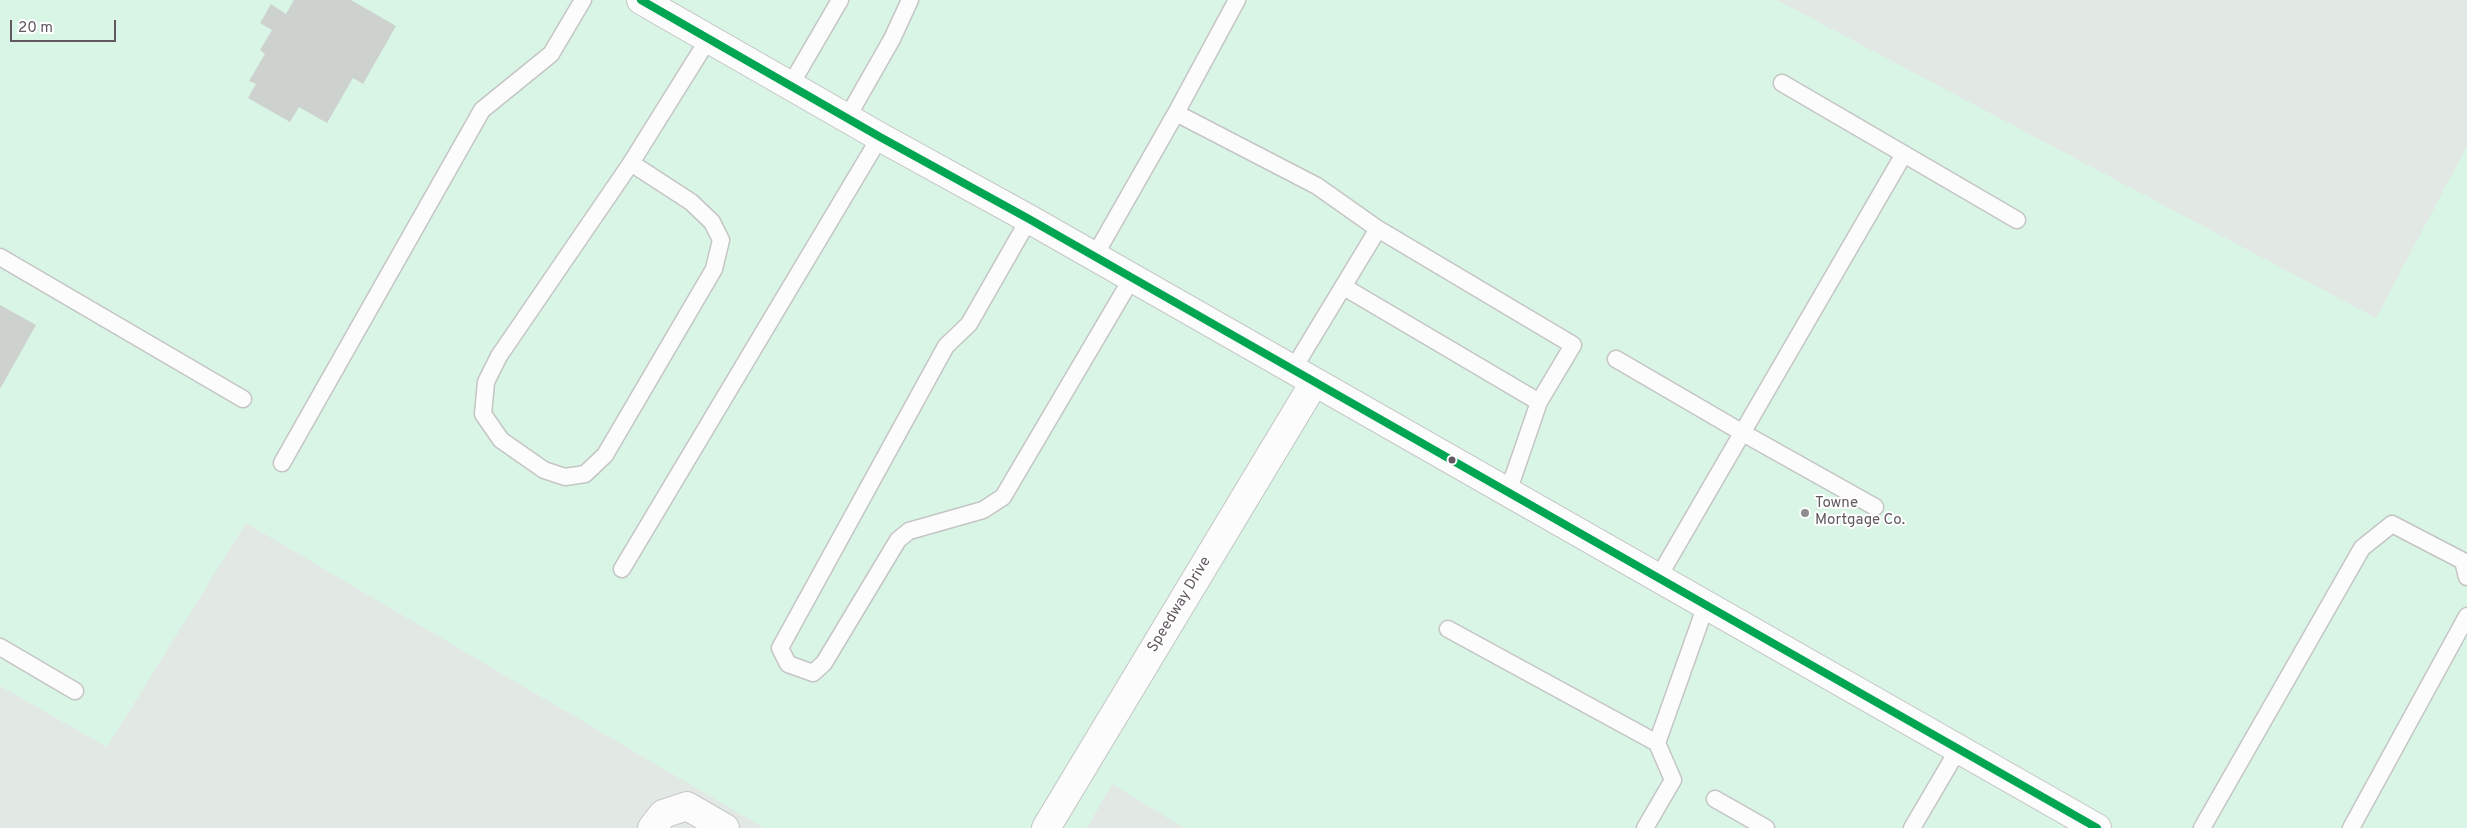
<!DOCTYPE html>
<html>
<head>
<meta charset="utf-8">
<style>
  body { margin:0 }
  #map { position:relative; width:2467px; height:828px; overflow:hidden; background:#e2e9e5; font-family:Overpass,sans-serif }
  canvas { display:block }
  .scale { position:absolute; left:10px; top:20px; width:106px; height:22px; box-sizing:border-box; border:2px solid #615860; border-top:0; padding-left:6px; font-size:15px; line-height:18px; white-space:nowrap; color:#615860; -webkit-text-stroke:4px #fff; paint-order:stroke }
</style>
</head>
<body>
<div id="map">
<canvas width="2467" height="828"></canvas>
<div class="scale">20 m</div>
</div>
<script>
const ctx = document.querySelector('canvas').getContext('2d');
ctx.lineJoin = 'round';
function fillPath(path, color) { ctx.fillStyle = color; ctx.fill(path, 'evenodd'); }
const poly = rows => new Path2D(rows.map(r => 'M' + r).join(''));
function stroke(path, color, width, dash) { ctx.strokeStyle = color; ctx.lineWidth = width; ctx.lineCap = dash ? 'butt' : 'round'; ctx.setLineDash(dash || []); ctx.stroke(path); }
function write(font, color, halo, rows, align = 'center') {
  ctx.font = font + ' Overpass,sans-serif'; ctx.lineWidth = 4; ctx.setLineDash([]); ctx.textBaseline = 'middle'; ctx.strokeStyle = halo; ctx.fillStyle = color; for (const [text, x, y, turn = 0] of rows) {
    ctx.save(); ctx.translate(x, y); ctx.rotate((+turn || 0) * Math.PI / 180); ctx.textAlign = isNaN(turn) ? turn : align; if (halo) ctx.strokeText(text, 0, 0); ctx.fillText(text, 0, 0); ctx.restore();
  }
}
fillPath(poly([
  [0,0,1777,0,2376,318,2467,146,2467,828,1184,828,1112,784,1087,828,764,828,246,523,107,747,0,686]
]), '#d9f5e5');
fillPath(poly([
  [294,0,351,0,396,26,363,84,353,78,327,123,299,107,290,122,248,98,256,84,249,81,265,54,260,50,272,30,260,23,271,4,286,14],
  [0,305,36,325,0,389]
]), '#cdd2cf');
const service = poly([
  [1782,83,2017,220],
  [790,86,840,0],
  [1176,113,1237,0],
  [847,118,892,39,910,0],
  [631,163,691,202,712,222,721,240,714,269,605,455,585,474,565,477,544,470,501,440,483,414,486,382,499,356,631,163,709,38],
  [1029,219,969,324,946,346,780,648,788,664,813,673,824,663,898,540,909,531,983,510,1003,497,1132,278],
  [1378,229,1573,345,1539,402],
  [0,257,243,399],
  [1094,257,1176,113,1317,186,1378,229,1292,371],
  [1344,287,1539,402,1508,492],
  [1616,359,1743,433,1875,507],
  [282,463,482,110,551,54,583,0],
  [622,569,880,137],
  [1658,578,1904,154],
  [1448,629,1657,743],
  [0,647,75,691],
  [1715,799,1766,828],
  [1645,828,1673,780,1657,743,1706,605],
  [1912,828,1959,748],
  [2202,828,2362,548,2392,524,2463,561,2467,577],
  [2351,828,2467,616]
]);
const minor = poly([
  [652,828,663,814,687,806,725,828],
  [1046,828,1314,383]
]);
const secondary = poly([
  [641,0,880,137,1029,219,2097,828]
]);
stroke(service, '#c5c5c5', 19);
stroke(minor, '#c5c5c5', 30);
stroke(secondary, '#c6c6c7', 30);
stroke(service, '#fbfcfb', 16);
stroke(minor, '#fbfcfb', 28);
stroke(secondary, '#fbfcfb', 28);
stroke(poly([
  [641,0,880,137,1029,219,2097,828]
]), '#00a651', 8);
for (const [x, y, r, color] of [
  [1452,460,4.5,"#615860"],
  [1805,513,5,"#8e8b8f"]
]) { const dot = new Path2D(); dot.arc(x, y, r, 0, 2 * Math.PI); ctx.fillStyle = color; ctx.fill(dot); stroke(dot, '#fff', 2); }
write('15px', '#615860', '#fff', [
  ["Towne",1815,504],
  ["Mortgage Co.",1815,521]
], 'left');
write('15px', '#615860', '#fff', [
  ["Speedway Drive",1180,605,-59]
]);
</script>
</body>
</html>
